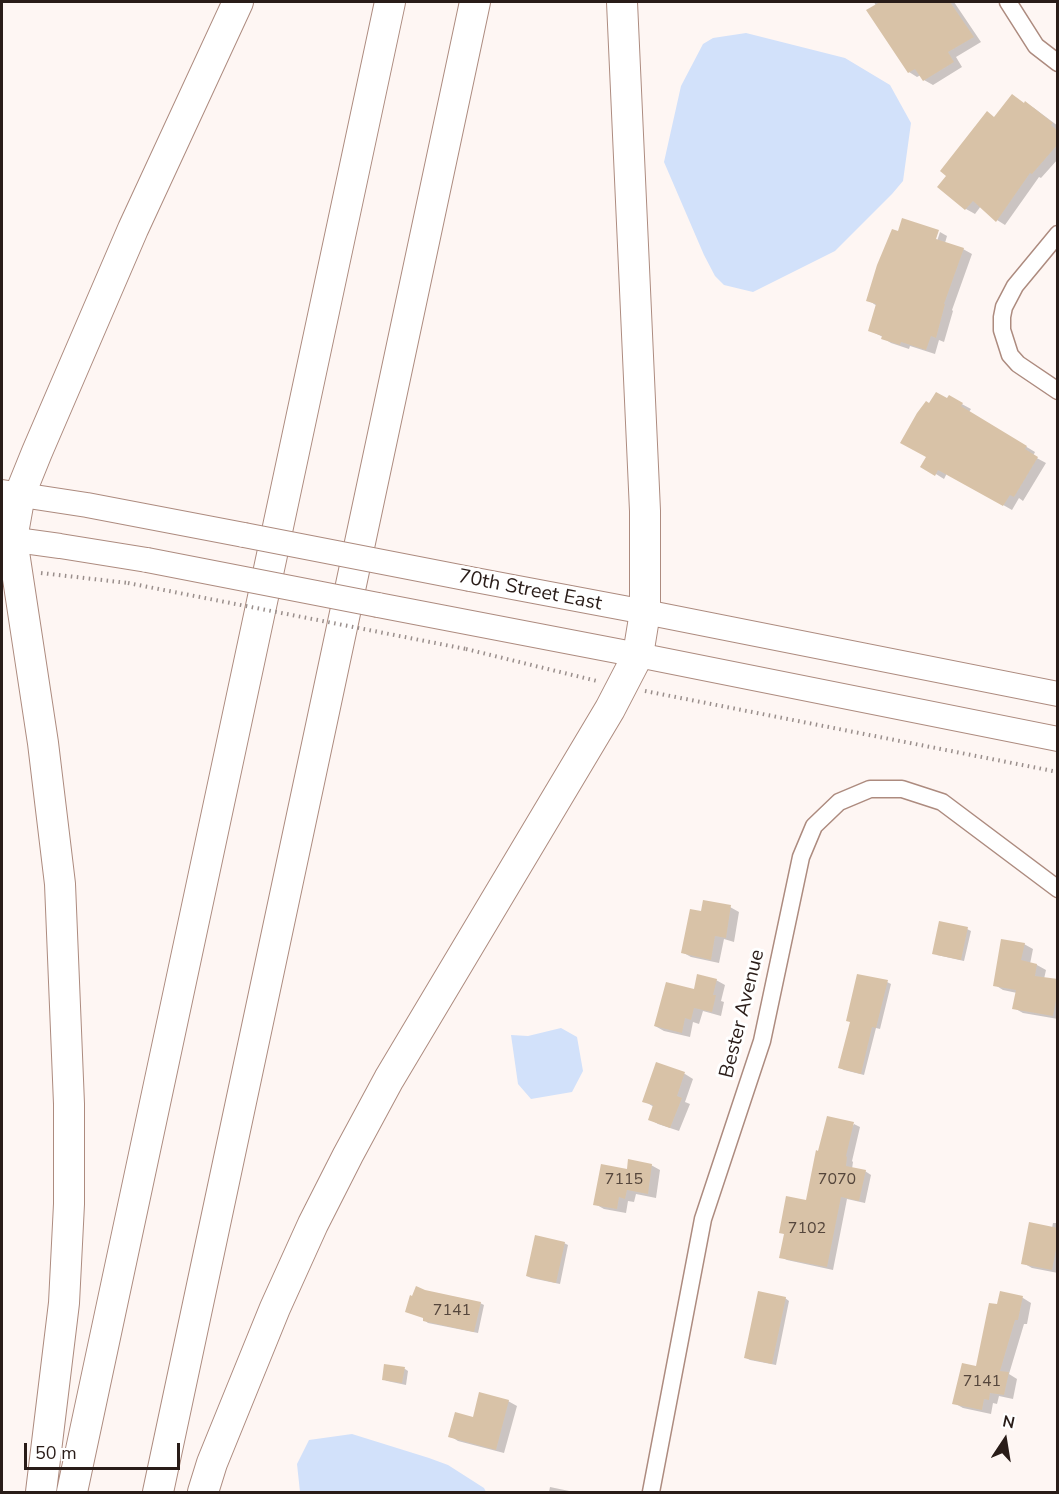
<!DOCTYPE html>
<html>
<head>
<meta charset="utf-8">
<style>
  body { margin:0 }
  #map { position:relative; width:1059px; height:1494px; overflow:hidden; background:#fef6f3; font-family:"Nunito Sans",sans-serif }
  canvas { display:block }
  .frame { position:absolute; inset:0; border:3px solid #291c18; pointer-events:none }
  .north { position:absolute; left:975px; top:1410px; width:60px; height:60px; -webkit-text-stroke:4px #fff; paint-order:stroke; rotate:12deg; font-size:16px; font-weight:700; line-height:24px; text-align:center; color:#291c18 }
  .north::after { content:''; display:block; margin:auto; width:21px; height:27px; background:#291c18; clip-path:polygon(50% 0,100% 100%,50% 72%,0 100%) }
  .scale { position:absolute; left:24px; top:1443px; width:156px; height:27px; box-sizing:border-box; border:3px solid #291c18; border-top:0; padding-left:8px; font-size:18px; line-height:21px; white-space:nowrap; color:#291c18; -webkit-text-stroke:4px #fff; paint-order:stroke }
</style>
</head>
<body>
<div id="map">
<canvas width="1059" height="1494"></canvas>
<div class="frame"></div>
<div class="north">N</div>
<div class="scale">50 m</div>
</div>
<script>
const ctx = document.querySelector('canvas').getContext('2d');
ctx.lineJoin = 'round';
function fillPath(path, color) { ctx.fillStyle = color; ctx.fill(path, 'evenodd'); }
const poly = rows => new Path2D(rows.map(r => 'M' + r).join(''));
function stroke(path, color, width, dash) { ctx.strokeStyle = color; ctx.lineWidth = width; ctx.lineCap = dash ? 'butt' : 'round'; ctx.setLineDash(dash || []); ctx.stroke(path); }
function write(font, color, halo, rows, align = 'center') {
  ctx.font = font + ' "Nunito Sans",sans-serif'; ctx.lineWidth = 6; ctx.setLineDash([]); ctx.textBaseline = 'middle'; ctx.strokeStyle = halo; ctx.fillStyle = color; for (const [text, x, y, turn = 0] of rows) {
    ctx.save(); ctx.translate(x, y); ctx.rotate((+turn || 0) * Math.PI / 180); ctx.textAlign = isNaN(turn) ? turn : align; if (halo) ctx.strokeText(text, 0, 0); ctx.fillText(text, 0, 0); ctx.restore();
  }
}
fillPath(poly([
  [746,33,845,58,890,85,911,123,903,181,892,194,835,251,753,292,724,285,715,276,704,255,664,162,681,86,703,44,713,38],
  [561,1028,577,1037,583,1071,572,1092,531,1099,518,1084,511,1035,528,1036],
  [352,1434,429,1458,448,1465,484,1488,486,1492,300,1492,297,1464,309,1440]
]), '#d2e1fa');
fillPath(poly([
  [874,2,954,2,981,42,956,57,962,67,933,85,924,80,921,75,917,77,909,72],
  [1026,103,1034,108,1058,126,1058,159,1041,178,1039,177,1005,225,997,220,981,206,975,214,966,209,939,187,995,118],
  [940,232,947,236,945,243,963,249,972,254,952,310,953,311,944,342,939,340,935,354,910,346,909,349,891,343,883,338,883,337,869,330,877,306,868,300,932,246,935,247],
  [949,397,971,409,969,412,1035,452,1033,456,1046,463,1023,501,1019,498,1012,510,947,473,944,479,923,466,928,457,930,405,947,400],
  [730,907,739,912,734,942,724,939,719,963,691,957,682,952],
  [967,929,971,931,964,961,937,955],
  [1024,944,1033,949,1030,964,1037,965,1046,970,1044,979,1058,981,1058,1019,1023,1013,1014,1008,1017,993,1003,990,995,985],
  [716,980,725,985,721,1001,724,1002,721,1016,703,1011,699,1024,693,1022,690,1037,664,1031,655,1026,695,991],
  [887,982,891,984,880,1029,876,1028,864,1075,844,1070,840,1068],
  [657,1064,685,1074,693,1079,685,1102,690,1104,679,1131,658,1124,650,1119,654,1107,644,1101],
  [854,1124,860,1127,852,1161,853,1162,852,1169,865,1171,871,1175,865,1203,847,1199,833,1270,787,1260,781,1257,807,1202],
  [651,1165,660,1170,656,1198,636,1194,634,1202,628,1201,626,1213,604,1209,595,1204,628,1171],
  [1053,1223,1058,1223,1058,1273,1032,1268,1023,1263,1052,1228],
  [564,1243,568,1245,560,1284,531,1278,527,1276],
  [425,1291,480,1303,484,1305,478,1333,428,1323,424,1320],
  [1001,1293,1023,1298,1031,1303,1027,1324,1024,1324,1009,1374,1017,1379,1013,1399,999,1396,997,1404,993,1403,991,1414,963,1408,954,1403,977,1368,998,1306],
  [785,1298,789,1301,776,1365,750,1360,746,1358],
  [385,1365,405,1369,408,1371,406,1385,387,1381,383,1379],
  [508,1401,517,1406,504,1453,458,1441,450,1436,474,1419],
  [550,1487,574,1492,549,1492]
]), '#0003');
fillPath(poly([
  [880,2,950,2,974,37,948,52,954,62,923,81,915,69,908,73,866,10],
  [1012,94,1024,103,1025,101,1053,123,1051,125,1058,131,1058,144,1032,174,1030,173,996,222,973,201,965,210,937,187,946,176,940,171,987,111,994,117],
  [902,218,939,230,936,239,964,248,944,304,945,304,936,338,931,336,926,350,901,342,900,345,881,339,882,336,868,331,876,304,866,301,877,265,892,229,898,231],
  [936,392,947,398,949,395,963,403,961,406,1027,446,1025,449,1038,457,1014,497,1010,495,1003,506,938,470,935,476,920,467,926,457,900,443,917,413,926,401,929,403],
  [703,900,731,905,726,938,715,936,711,960,681,953,690,909,701,911],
  [939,921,968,927,961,960,932,954],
  [1001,939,1025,943,1021,960,1037,964,1035,976,1058,979,1058,991,1053,1016,1012,1009,1016,990,993,986],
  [697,974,717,979,713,995,716,995,712,1012,694,1008,691,1020,685,1018,682,1033,654,1026,666,982,694,989],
  [857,974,888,980,876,1028,872,1027,861,1074,838,1068,850,1022,846,1021],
  [656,1062,685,1072,677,1096,682,1098,670,1128,648,1120,653,1105,642,1102],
  [827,1116,854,1122,846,1156,847,1157,846,1166,866,1170,859,1201,841,1197,827,1267,779,1258,784,1234,779,1233,786,1196,806,1200,816,1150,818,1151],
  [628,1159,652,1164,648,1194,627,1190,625,1199,619,1197,617,1209,593,1205,601,1164,627,1169],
  [1029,1222,1058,1228,1058,1250,1056,1250,1052,1270,1021,1264],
  [535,1235,565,1242,556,1283,526,1276],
  [416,1286,425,1290,481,1302,474,1332,423,1321,423,1318,405,1312,410,1295,412,1296],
  [758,1291,786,1297,772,1364,744,1358],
  [1000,1291,1023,1296,1018,1320,1015,1320,1000,1371,1009,1372,1004,1395,990,1393,989,1400,984,1399,982,1410,952,1404,962,1363,976,1366,989,1303,997,1304],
  [384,1364,405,1367,402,1383,382,1380],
  [479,1392,509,1400,496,1450,448,1437,455,1412,473,1417]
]), '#d8c2a7');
const street = poly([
  [1008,2,1036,46,1058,63],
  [1058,234,1015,286,1004,307,1002,317,1002,330,1010,355,1018,364,1058,391],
  [651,1492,703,1219,762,1041,801,857,814,826,839,802,870,789,902,789,942,802,1058,889]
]);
const secondary = poly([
  [2,492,87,505,244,535],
  [2,538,60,546,147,560],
  [470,579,645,612,1058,694],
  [378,605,638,655,1058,739]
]);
const highway = poly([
  [41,1492,64,1303,69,1204,69,1104,60,884,43,743,12,539,20,494,37,452,133,229,238,2],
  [72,1492,390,2],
  [158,1492,475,2],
  [203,1492,212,1463,275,1308,313,1224,348,1155,389,1079,610,709,638,655,645,612,645,511,622,2]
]);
stroke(street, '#ad8b7f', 19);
stroke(secondary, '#ad8b7f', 26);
stroke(highway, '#ad8b7f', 32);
stroke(poly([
  [41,573,128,583],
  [466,649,597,681],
  [645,691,1058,772]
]), '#9a8f8c', 4, [1.5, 4.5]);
stroke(street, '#fff', 16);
stroke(secondary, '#fff', 24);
stroke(highway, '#fff', 30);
const secondaryBridge = poly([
  [244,535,470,579],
  [147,560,378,605]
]);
stroke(secondaryBridge, '#ad8b7f', 26, []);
stroke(poly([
  [128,583,466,649]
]), '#9a8f8c', 4, [1.5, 4.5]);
stroke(secondaryBridge, '#fff', 24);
write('16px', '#55463c', null, [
  ["7115",624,1180],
  ["7070",837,1180],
  ["7102",807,1229],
  ["7141",452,1311],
  ["7141",982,1382]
]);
write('20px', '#291c18', '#fff', [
  ["70th Street East",530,591,11],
  ["Bester Avenue",743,1014,-76]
]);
</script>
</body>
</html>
